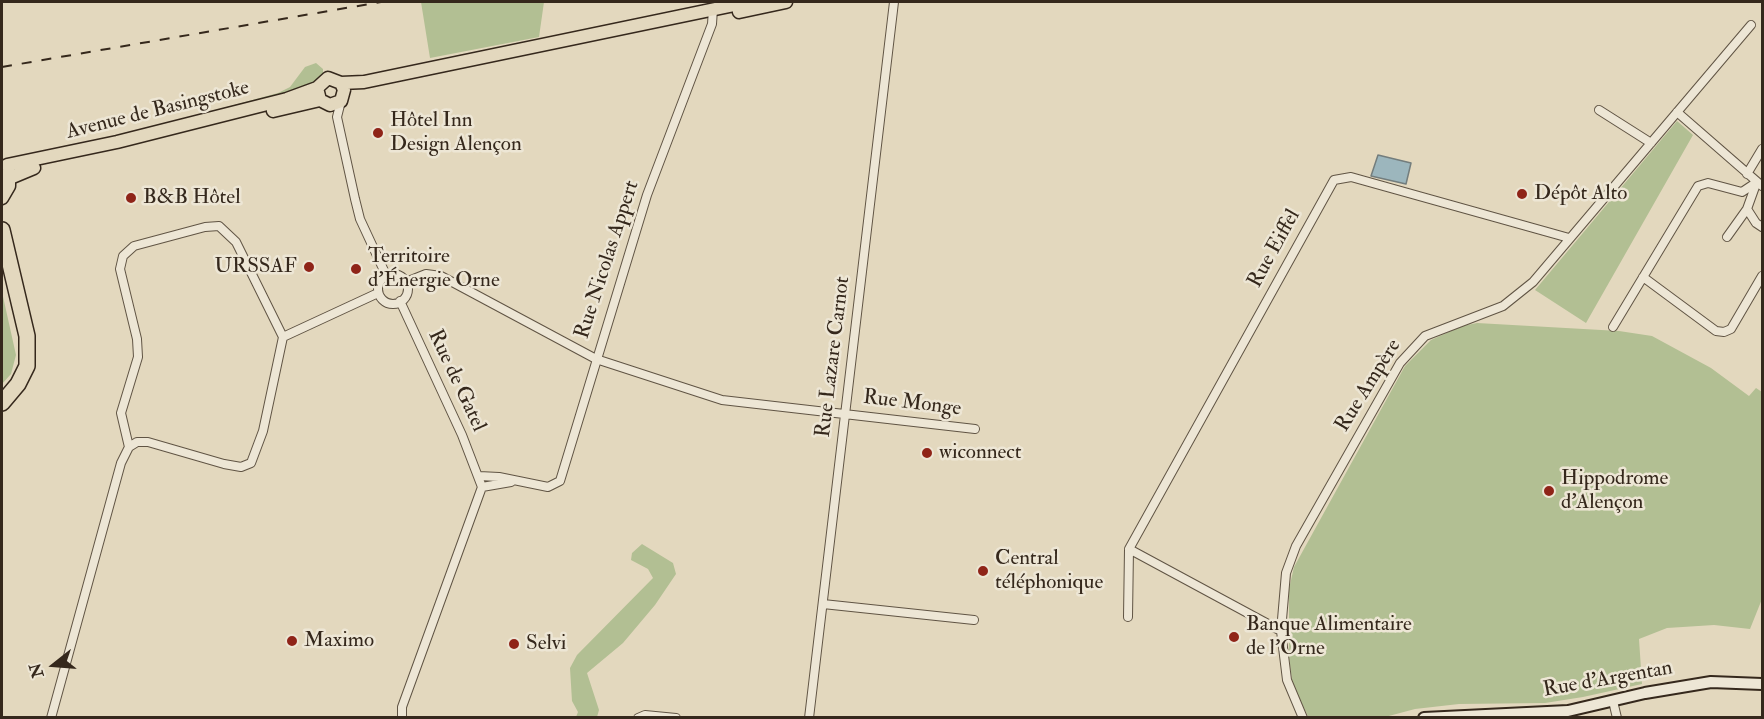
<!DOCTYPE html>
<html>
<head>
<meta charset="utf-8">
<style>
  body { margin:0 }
  #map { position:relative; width:1764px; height:719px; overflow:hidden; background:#e3d8be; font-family:"IM FELL Double Pica",serif }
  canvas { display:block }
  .frame { position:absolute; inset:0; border:3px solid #35281c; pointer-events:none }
  .north { position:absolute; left:24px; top:635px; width:60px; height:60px; -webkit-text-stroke:4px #ede6d5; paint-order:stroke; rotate:253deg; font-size:16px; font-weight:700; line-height:24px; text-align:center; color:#35281c }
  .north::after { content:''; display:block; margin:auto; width:21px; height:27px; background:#35281c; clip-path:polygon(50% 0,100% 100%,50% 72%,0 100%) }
</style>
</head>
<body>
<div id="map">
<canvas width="1764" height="719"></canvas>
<div class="frame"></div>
<div class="north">N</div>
</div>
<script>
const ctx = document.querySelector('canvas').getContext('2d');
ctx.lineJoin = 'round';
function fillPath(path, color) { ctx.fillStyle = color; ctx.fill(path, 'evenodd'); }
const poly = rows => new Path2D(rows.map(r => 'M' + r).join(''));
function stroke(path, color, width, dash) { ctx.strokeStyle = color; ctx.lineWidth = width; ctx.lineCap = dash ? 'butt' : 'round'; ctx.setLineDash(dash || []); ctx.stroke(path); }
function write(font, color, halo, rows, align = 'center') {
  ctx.font = font + ' "IM FELL Double Pica",serif'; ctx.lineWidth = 5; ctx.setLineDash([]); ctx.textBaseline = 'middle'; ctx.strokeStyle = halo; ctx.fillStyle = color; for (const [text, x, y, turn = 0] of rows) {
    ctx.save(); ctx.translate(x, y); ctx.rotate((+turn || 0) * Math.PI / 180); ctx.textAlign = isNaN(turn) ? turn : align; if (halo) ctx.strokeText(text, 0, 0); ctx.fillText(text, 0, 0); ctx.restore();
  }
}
fillPath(poly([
  [421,2,544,2,539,37,430,58],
  [316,63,323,69,323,73,309,87,139,131,278,93,290,87,305,67],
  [1677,121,1693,135,1586,323,1535,290],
  [2,292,16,355,11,374,2,384],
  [1477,323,1619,331,1652,336,1711,368,1749,396,1756,388,1762,392,1762,599,1750,629,1714,625,1667,628,1639,639,1642,684,1583,697,1545,703,1459,704,1415,709,1385,717,1309,718,1293,687,1289,658,1289,589,1294,567,1405,366,1431,340,1462,326],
  [642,544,673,563,676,574,655,605,623,643,587,673,599,710,597,717,576,717,578,712,572,701,570,668,577,655,653,578,648,569,631,560,632,553]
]), '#b2bf93');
const water = poly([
  [1378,155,1411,163,1406,184,1371,176,1378,155]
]);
fillPath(water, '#9cb6bd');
stroke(water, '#737d7d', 1.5);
const street = poly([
  [341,101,337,117,355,199,360,219,386,275],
  [1599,110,1651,143],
  [1677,112,1762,186],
  [1747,174,1762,149],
  [1756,184,1747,209,1756,223,1762,227],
  [1727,237,1747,209],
  '378 289a15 15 0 1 1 30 0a15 15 0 1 1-30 0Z',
  [1643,277,1716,331,1724,332,1731,329,1762,276],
  [406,282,426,274,441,276,596,359,722,400,975,429],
  [400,301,462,435,482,487,402,707,402,718],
  [1613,327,1698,186,1708,183,1742,192,1757,182],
  [129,447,121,413,138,357,137,339,120,269,123,256,134,246,205,227,219,226,236,242,283,337,378,293],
  [479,476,499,477,548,487,560,481,647,195,712,24,713,9],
  [482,487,511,482],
  [1129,549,1281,631],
  [823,604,974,620],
  [1128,617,1129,549,1334,180,1351,177,1569,238],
  [1613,701,1617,718],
  [51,718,121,463,129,447,137,442,148,442,224,464,241,467,251,463,263,431,283,337],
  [638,718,645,715,676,718],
  [809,718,894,2],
  [1303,718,1287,680,1281,631,1286,573,1296,546,1400,363,1425,336,1503,306,1533,282,1751,25]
]);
const secondary = poly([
  [1424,718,1568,711,1645,693,1711,682,1762,684]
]);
const primary = poly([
  [739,12,786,2],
  [341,83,344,90,341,101,330,105,320,100,317,88,328,78,341,83,364,82,749,2],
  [273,111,320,100],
  [7,165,117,142,287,99,317,88],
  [10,178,34,168],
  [2,198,9,186,9,170]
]);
const highway = poly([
  [2,230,27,336,27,366,18,384,2,403]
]);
stroke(street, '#605444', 10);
stroke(secondary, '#35281c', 14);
stroke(primary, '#35281c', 15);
stroke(highway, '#35281c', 18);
stroke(street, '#ede6d5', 8);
stroke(secondary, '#ede6d5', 10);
stroke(primary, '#e3d8be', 12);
stroke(highway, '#e3d8be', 15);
stroke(poly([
  [2,67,381,2]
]), '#35281c', 2, [10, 10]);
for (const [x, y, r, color] of [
  [378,133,6,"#8f2418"],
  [1522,194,6,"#8f2418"],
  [131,198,6,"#8f2418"],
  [309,267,6,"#8f2418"],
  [356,269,6,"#8f2418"],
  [927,453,6,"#8f2418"],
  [1549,491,6,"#8f2418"],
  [983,571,6,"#8f2418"],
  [1234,637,6,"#8f2418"],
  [292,641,6,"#8f2418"],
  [514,644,6,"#8f2418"]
]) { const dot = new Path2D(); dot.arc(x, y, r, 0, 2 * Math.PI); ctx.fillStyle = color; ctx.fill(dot); stroke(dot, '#ede6d5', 2); }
write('21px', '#35281c', '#ede6d5', [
  ["Avenue de Basingstoke",158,111,-14],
  ["Rue Eiffel",1275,249,-61],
  ["Rue Nicolas Appert",608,260,-72],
  ["Rue Lazare Carnot",834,357,-83],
  ["Rue de Gatel",456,381,65],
  ["Rue Ampère",1369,386,-58],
  ["Rue Monge",912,404,7],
  ["Rue d'Argentan",1608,680,-10]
]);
write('21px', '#35281c', '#ede6d5', [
  ["Hôtel Inn",390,121],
  ["Design Alençon",390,145],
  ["Dépôt Alto",1534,194],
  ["B&B Hôtel",143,198],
  ["Territoire",368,257],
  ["d'Énergie Orne",368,281],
  ["URSSAF",297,267,"right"],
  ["wiconnect",939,453],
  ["Hippodrome",1561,479],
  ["d'Alençon",1561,503],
  ["Central",995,559],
  ["téléphonique",995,583],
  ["Banque Alimentaire",1246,625],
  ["de l'Orne",1246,649],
  ["Maximo",304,641],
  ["Selvi",526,644]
], 'left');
</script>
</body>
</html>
